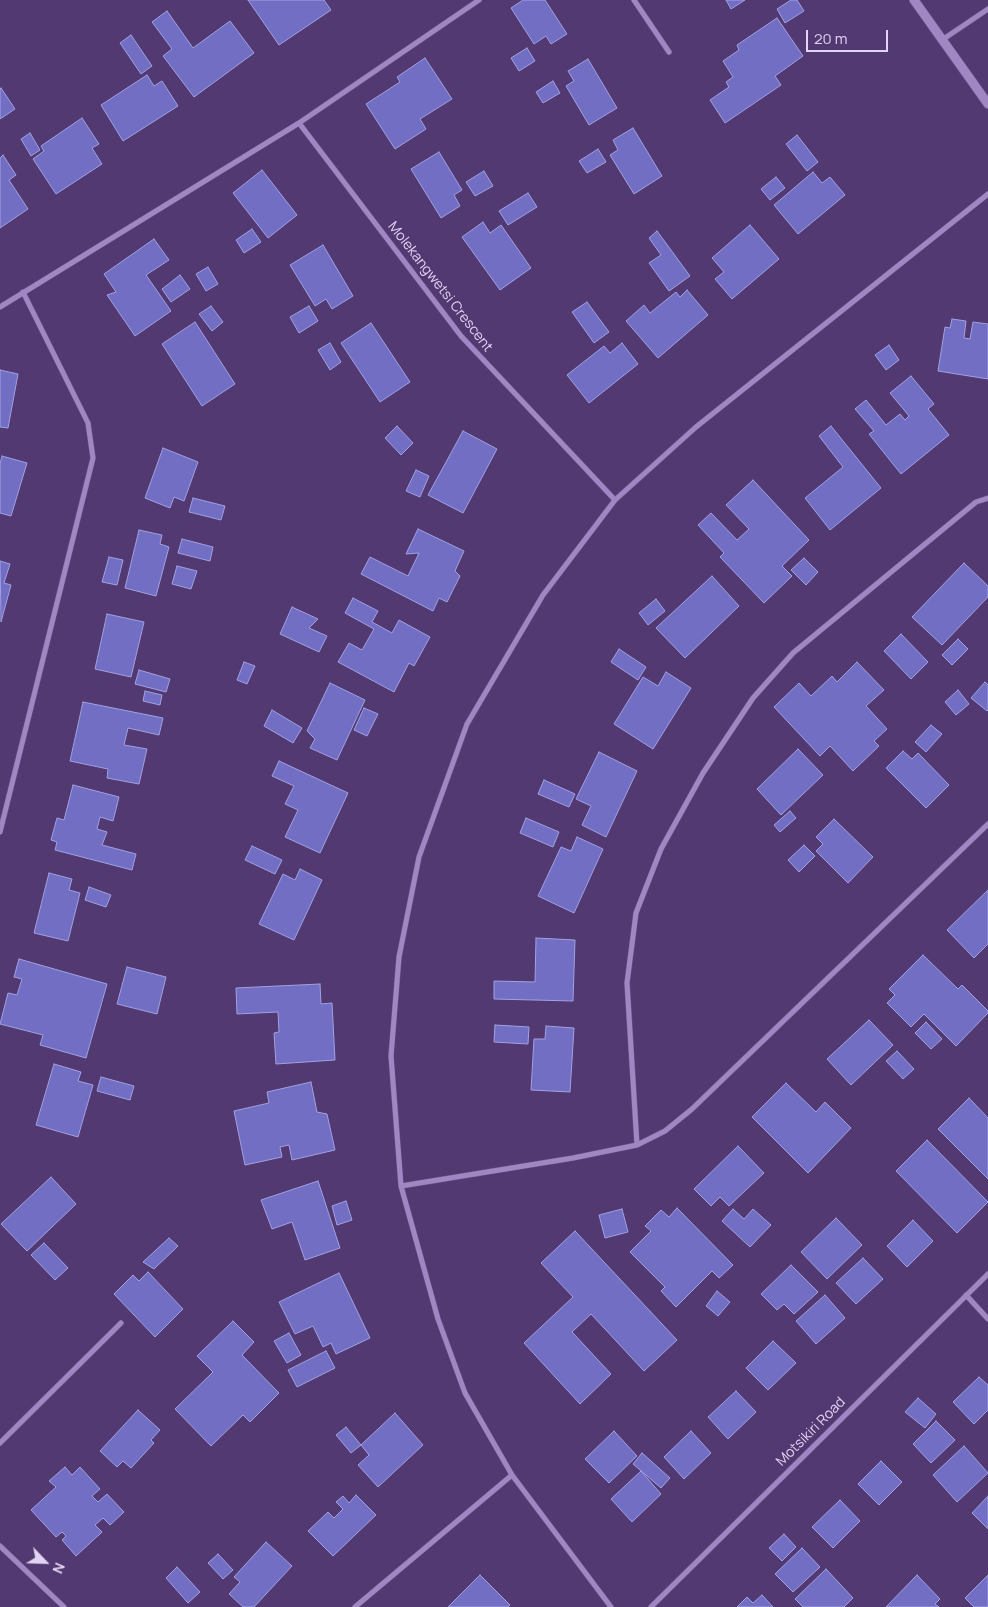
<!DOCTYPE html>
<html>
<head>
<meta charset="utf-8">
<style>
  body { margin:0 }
  #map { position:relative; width:988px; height:1607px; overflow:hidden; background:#523971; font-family:Manrope,sans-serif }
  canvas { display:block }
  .north { position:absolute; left:20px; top:1537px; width:50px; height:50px; -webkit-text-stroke:4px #523971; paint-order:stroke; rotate:114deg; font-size:14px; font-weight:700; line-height:20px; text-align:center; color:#e0d3f4 }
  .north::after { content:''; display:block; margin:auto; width:18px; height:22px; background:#e0d3f4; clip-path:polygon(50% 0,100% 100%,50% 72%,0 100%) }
  .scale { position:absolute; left:806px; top:30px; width:82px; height:22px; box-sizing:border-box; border:2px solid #e0d3f4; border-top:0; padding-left:6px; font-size:15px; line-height:18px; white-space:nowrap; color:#e0d3f4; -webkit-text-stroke:4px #523971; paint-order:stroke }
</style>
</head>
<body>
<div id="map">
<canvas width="988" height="1607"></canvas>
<div class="north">N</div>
<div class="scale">20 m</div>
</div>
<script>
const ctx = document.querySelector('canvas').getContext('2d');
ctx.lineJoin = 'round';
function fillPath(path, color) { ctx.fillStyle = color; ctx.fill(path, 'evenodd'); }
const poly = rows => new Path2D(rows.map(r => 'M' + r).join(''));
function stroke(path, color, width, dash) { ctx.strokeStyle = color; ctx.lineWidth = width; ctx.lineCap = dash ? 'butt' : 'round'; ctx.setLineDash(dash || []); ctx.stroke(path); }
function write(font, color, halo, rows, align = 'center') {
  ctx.font = font + ' Manrope,sans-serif'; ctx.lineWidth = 4.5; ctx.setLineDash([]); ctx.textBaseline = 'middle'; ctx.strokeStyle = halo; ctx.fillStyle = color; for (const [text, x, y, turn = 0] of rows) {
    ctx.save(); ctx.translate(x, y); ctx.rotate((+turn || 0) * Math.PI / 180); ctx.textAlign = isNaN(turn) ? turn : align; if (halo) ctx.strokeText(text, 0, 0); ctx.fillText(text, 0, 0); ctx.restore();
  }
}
const building = poly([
  [248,0,324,0,331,10,279,45,248,0],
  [523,0,545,0,567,34,551,44,546,36,534,44,511,8,523,0],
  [726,0,745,0,731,9,726,0],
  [791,0,797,0,804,11,785,23,777,9,791,0],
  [167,11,193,48,230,21,254,53,194,97,163,56,172,49,152,22,167,11],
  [777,18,803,56,775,76,781,85,725,123,710,100,729,87,726,82,733,77,723,61,739,50,737,45,777,18],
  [131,35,152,66,141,74,120,43,131,35],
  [527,48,535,61,519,71,511,58,527,48],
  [425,58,452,99,420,119,426,129,395,149,366,104,400,82,397,77,425,58],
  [588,59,617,108,589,125,566,86,574,81,568,71,588,59],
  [147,75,154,86,162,81,178,106,123,141,101,105,147,75],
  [553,81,560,93,543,103,536,92,553,81],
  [1,88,15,109,0,119,0,89,1,88],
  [82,118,99,144,92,148,102,164,56,194,33,159,44,151,41,146,82,118],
  [633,128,662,176,634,194,610,155,618,150,613,140,633,128],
  [30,133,40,150,31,156,21,139,30,133],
  [797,135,818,162,807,171,786,144,797,135],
  [598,149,606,162,587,173,579,161,598,149],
  [439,152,462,190,454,195,460,206,441,218,411,169,439,152],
  [3,155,16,175,9,180,28,209,0,228,0,158,3,155],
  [262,170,297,215,268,238,233,193,262,170],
  [484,171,493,186,475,196,466,182,484,171],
  [813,172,822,183,830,177,845,195,798,234,774,205,813,172],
  [776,177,785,188,770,200,761,189,776,177],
  [528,193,537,207,508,225,499,211,528,193],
  [483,222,490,233,501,225,531,268,500,290,462,237,483,222],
  [750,225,779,259,732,299,715,279,724,272,712,258,750,225],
  [252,229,261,242,244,253,236,240,252,229],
  [657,231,690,276,669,291,649,263,661,255,649,238,657,231],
  [154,239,169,260,146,275,171,311,135,336,107,295,116,292,104,274,154,239],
  [323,245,353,296,332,309,326,299,315,306,290,265,323,245],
  [208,267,218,284,206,291,196,274,208,267],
  [180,275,190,289,171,302,162,289,180,275],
  [687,290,708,315,658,358,626,321,644,305,650,313,676,292,680,297,687,290],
  [587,302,609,332,594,343,572,312,587,302],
  [211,306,223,322,212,331,199,314,211,306],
  [309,306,318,321,299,333,290,317,309,306],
  [952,319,966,321,964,338,970,339,973,322,988,324,988,379,938,371,945,327,950,328,952,319],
  [195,322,235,384,202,406,162,344,195,322],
  [371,323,410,382,380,402,341,343,371,323],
  [330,343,341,362,330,370,318,350,330,343],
  [622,343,638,364,589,403,567,375,604,346,610,353,622,343],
  [889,345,899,360,886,370,875,355,889,345],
  [0,370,18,374,8,428,0,427,0,370],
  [911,376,934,404,928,409,949,435,901,474,869,434,874,431,855,409,866,400,886,425,900,414,905,420,909,416,890,393,911,376],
  [397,426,413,443,401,455,385,438,397,426],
  [831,426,881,488,830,530,805,498,843,467,819,436,831,426],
  [463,431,497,449,463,513,428,495,463,431],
  [163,448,198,462,184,501,174,497,170,508,145,498,163,448],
  [2,456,27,463,11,516,0,513,0,464,2,456],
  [416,470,429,476,420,497,406,491,416,470],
  [753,480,809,540,782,566,792,576,764,603,720,557,724,553,698,525,711,513,737,540,749,529,726,505,753,480],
  [193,498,225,506,221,520,189,512,193,498],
  [418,529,464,551,455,571,460,576,447,602,439,598,433,611,361,574,370,557,408,576,419,553,406,554,418,529],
  [139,530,162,535,160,544,169,547,156,596,125,588,139,530],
  [182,539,213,547,210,561,178,553,182,539],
  [109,557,123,560,117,585,102,582,109,557],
  [804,558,818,572,806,585,791,570,804,558],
  [0,561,10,564,4,583,11,585,1,622,0,561],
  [964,563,988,586,988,597,942,645,912,617,964,563],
  [177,566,197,571,191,589,172,584,177,566],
  [712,576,739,606,685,658,656,628,712,576],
  [353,598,378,611,372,622,392,633,399,620,430,637,414,666,409,663,394,692,338,662,349,643,362,650,374,629,345,613,353,598],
  [656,599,665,611,648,625,639,613,656,599],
  [292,607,318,619,309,628,327,636,319,652,280,634,292,607],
  [107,614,144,622,131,677,95,669,107,614],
  [901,634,928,662,911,679,884,651,901,634],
  [958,639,968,649,952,665,942,655,958,639],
  [619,649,646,667,638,680,611,662,619,649],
  [244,662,255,666,247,684,237,680,244,662],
  [857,662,884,690,866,706,887,729,874,741,879,746,853,771,830,746,820,756,774,707,799,683,811,696,832,676,837,682,857,662],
  [139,670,170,679,166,692,135,684,139,670],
  [666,672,691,688,653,749,614,724,643,677,658,686,666,672],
  [985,682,988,685,988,710,987,711,971,698,985,682],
  [330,683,365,700,337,760,310,748,315,739,307,731,330,683],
  [958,690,969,704,956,715,945,702,958,690],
  [145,691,162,695,160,705,143,701,145,691],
  [83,702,163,718,159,735,128,728,124,745,147,749,139,784,107,778,108,769,70,761,83,702],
  [364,708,378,714,367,736,354,730,364,708],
  [272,710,302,728,293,743,264,726,272,710],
  [931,725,942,734,926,752,915,742,931,725],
  [798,749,823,775,781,815,757,789,798,749],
  [903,751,912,759,918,753,949,785,926,808,886,768,903,751],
  [599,752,637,771,606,837,582,825,591,806,576,799,599,752],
  [279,761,348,793,320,853,285,837,298,810,285,804,294,786,272,776,279,761],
  [544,780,575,794,569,807,538,794,544,780],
  [73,785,119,797,113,821,100,817,97,829,107,832,102,845,136,854,132,870,55,850,57,842,51,840,57,818,64,820,73,785],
  [790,811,796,818,780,832,774,825,790,811],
  [526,818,559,832,553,847,520,833,526,818],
  [834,819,873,857,848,883,816,851,823,844,816,837,834,819],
  [577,837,603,849,574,913,538,896,561,847,571,851,577,837],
  [804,845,815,856,799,872,788,860,804,845],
  [252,846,282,860,275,874,245,860,252,846],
  [300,869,322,880,294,940,259,924,283,874,295,880,300,869],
  [49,873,72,879,69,890,80,893,68,941,34,933,49,873],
  [89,887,111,895,106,907,85,900,89,887],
  [988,890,988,944,974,958,947,930,988,890],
  [536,938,575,940,573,1001,494,999,494,981,535,982,536,938],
  [923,955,958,989,962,985,988,1011,988,1013,956,1046,924,1014,911,1027,887,1003,895,995,889,989,923,955],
  [19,959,107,984,86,1058,40,1045,43,1035,0,1024,8,993,17,995,22,979,14,977,19,959],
  [127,967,166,977,157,1014,117,1004,127,967],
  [320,984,321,1004,332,1003,335,1060,276,1064,274,1033,279,1032,278,1012,237,1014,236,988,320,984],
  [869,1020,893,1045,851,1085,827,1059,869,1020],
  [926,1022,942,1039,931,1049,915,1033,926,1022],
  [495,1025,529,1027,528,1044,494,1042,495,1025],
  [546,1026,574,1028,570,1092,531,1090,534,1039,545,1039,546,1026],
  [897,1051,914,1069,903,1079,886,1061,897,1051],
  [54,1064,81,1072,78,1081,93,1085,78,1137,36,1125,54,1064],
  [101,1077,134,1086,130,1100,97,1091,101,1077],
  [311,1082,317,1112,327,1114,335,1150,292,1160,289,1145,280,1147,282,1157,245,1165,234,1111,269,1103,267,1092,311,1082],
  [786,1083,816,1112,825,1102,851,1128,808,1173,752,1117,786,1083],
  [969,1098,988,1118,988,1179,938,1129,969,1098],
  [927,1140,988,1202,957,1233,896,1171,927,1140],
  [738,1146,764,1173,729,1206,720,1197,711,1206,694,1189,738,1146],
  [51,1177,76,1204,27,1251,1,1224,51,1177],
  [318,1181,340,1248,305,1260,292,1222,272,1229,261,1200,318,1181],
  [346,1201,352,1220,337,1225,332,1206,346,1201],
  [677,1208,733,1265,719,1278,712,1271,676,1307,661,1291,665,1287,630,1252,651,1231,645,1226,661,1210,669,1217,677,1208],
  [622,1209,628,1232,605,1238,599,1215,622,1209],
  [733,1209,744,1219,753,1209,771,1225,750,1247,722,1221,733,1209],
  [836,1218,862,1245,827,1279,801,1252,836,1218],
  [913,1220,933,1241,907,1267,887,1246,913,1220],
  [575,1231,677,1340,644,1371,591,1314,572,1332,611,1374,580,1404,524,1343,573,1297,541,1263,575,1231],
  [169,1238,178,1246,154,1269,143,1262,169,1238],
  [44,1243,68,1268,55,1280,31,1255,44,1243],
  [863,1258,883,1279,856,1304,836,1283,863,1258],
  [791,1265,818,1292,794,1314,784,1304,777,1310,761,1294,791,1265],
  [148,1272,183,1309,155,1337,114,1294,133,1275,139,1281,148,1272],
  [339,1273,370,1338,336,1354,331,1343,323,1347,313,1326,295,1334,279,1302,339,1273],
  [717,1291,730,1302,718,1316,706,1306,717,1291],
  [825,1295,845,1318,816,1344,796,1321,825,1295],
  [233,1321,254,1342,242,1355,279,1393,250,1422,243,1415,211,1446,175,1409,213,1372,197,1356,233,1321],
  [289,1333,301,1355,287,1363,274,1341,289,1333],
  [773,1341,796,1363,768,1390,746,1368,773,1341],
  [326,1351,335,1368,297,1387,288,1370,326,1351],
  [979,1377,988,1385,988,1410,974,1424,953,1402,979,1377],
  [736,1391,756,1412,728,1439,708,1417,736,1391],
  [918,1398,936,1414,925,1428,905,1412,918,1398],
  [138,1410,160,1430,151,1440,154,1443,131,1468,123,1461,117,1467,100,1451,138,1410],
  [395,1413,423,1445,378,1487,358,1465,369,1455,361,1445,395,1413],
  [936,1421,955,1440,931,1463,913,1444,936,1421],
  [346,1427,361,1445,351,1453,336,1435,346,1427],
  [614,1431,637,1456,609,1483,585,1459,614,1431],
  [691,1431,711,1453,684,1479,664,1457,691,1431],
  [964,1446,988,1473,957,1502,933,1475,964,1446],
  [642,1453,670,1478,661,1488,633,1464,642,1453],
  [881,1461,902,1482,879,1505,858,1484,881,1461],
  [65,1467,72,1475,80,1467,100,1489,92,1496,98,1502,107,1494,124,1512,110,1525,103,1518,95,1525,102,1532,76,1556,62,1540,66,1536,62,1532,56,1537,31,1510,56,1487,49,1481,65,1467],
  [641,1471,661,1494,632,1522,611,1499,641,1471],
  [356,1495,376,1515,333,1556,308,1531,328,1512,334,1518,343,1509,336,1502,343,1496,349,1503,356,1495],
  [988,1496,988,1529,972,1513,988,1496],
  [840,1500,860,1521,833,1548,812,1527,840,1500],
  [784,1534,796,1547,782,1561,769,1548,784,1534],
  [266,1542,292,1566,254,1607,243,1607,229,1594,240,1582,234,1577,266,1542],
  [802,1548,820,1567,793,1592,775,1574,802,1548],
  [218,1554,233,1570,223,1579,208,1563,218,1554],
  [177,1567,200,1592,188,1603,166,1578,177,1567],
  [826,1569,853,1598,844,1607,803,1607,795,1599,826,1569],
  [480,1575,510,1605,508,1607,448,1607,480,1575],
  [917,1575,940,1599,935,1604,939,1607,886,1607,917,1575],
  [988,1575,988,1607,974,1607,965,1598,988,1575],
  [762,1595,773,1607,737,1607,747,1597,753,1603,762,1595]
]);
fillPath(building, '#726ec3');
stroke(building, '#a1a1e3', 1);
const minor = poly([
  [634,0,669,52],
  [942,40,988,9],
  [299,123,461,336,615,500],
  [0,307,299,123,479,0],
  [0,832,93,458,88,423,23,292],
  [637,1145,627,983,636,913,661,849,703,773,753,698,793,653,976,502,988,498],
  [401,1186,573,1158,637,1145,665,1131,692,1109,988,824],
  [966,1295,988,1319],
  [0,1443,121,1323],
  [0,1546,64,1607],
  [355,1607,512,1475],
  [611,1607,512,1475,465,1393,438,1319,401,1186,391,1056,399,957,419,857,467,724,543,595,615,500,696,427,988,194],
  [651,1607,988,1274]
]);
const tertiary = poly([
  [914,0,988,104]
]);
stroke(minor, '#6a5484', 6);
stroke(tertiary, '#6a5484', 10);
stroke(minor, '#a186c4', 5);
stroke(tertiary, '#a186c4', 9);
write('14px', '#e0d3f4', '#523971', [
  ["Molekangwetsi Crescent",440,287,52],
  ["Motsikiri Road",811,1432,-45]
]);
</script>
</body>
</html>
